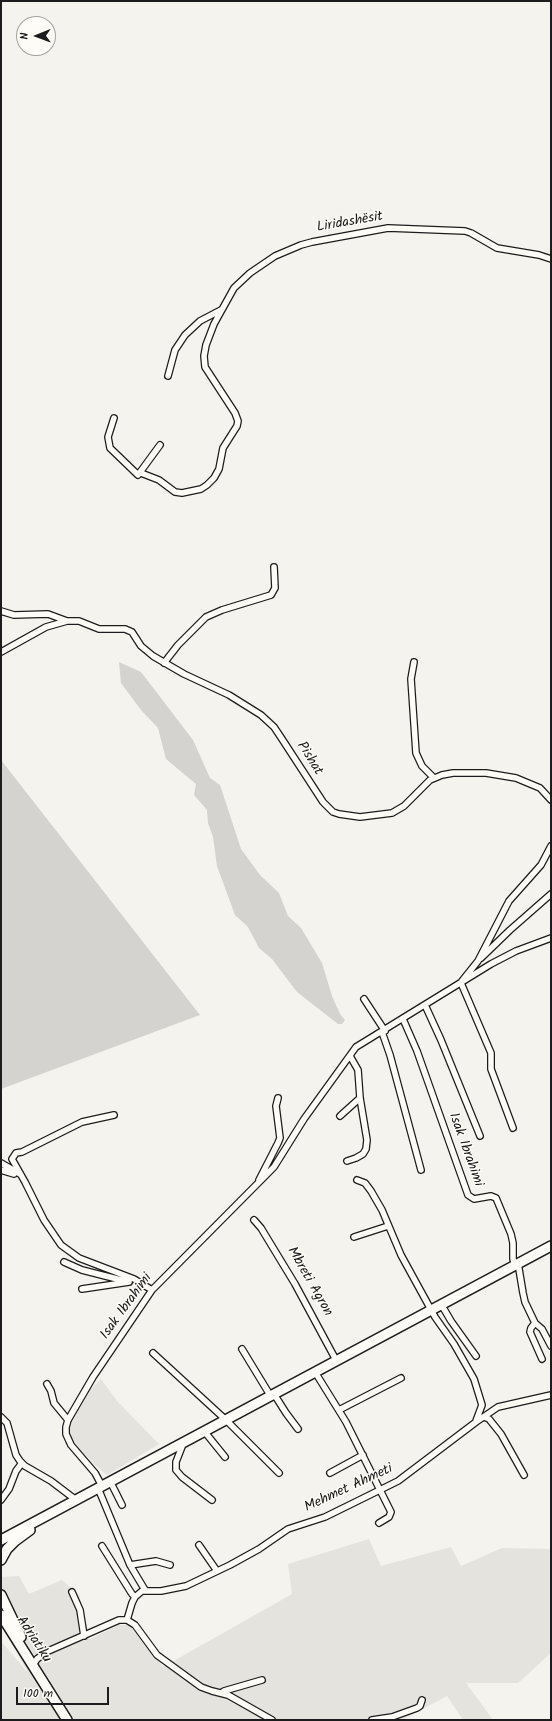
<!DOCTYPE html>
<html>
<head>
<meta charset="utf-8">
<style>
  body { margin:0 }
  #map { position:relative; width:552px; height:1721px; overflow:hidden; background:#f4f3ee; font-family:Kalam,sans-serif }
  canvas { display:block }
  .frame { position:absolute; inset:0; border:2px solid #1c1c1c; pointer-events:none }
  .north { position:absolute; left:16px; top:16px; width:40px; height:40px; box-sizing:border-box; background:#fdfcf7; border:1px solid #a3a29f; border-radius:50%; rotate:269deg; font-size:11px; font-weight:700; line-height:16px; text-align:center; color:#1c1c1c }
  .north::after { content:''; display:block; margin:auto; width:14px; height:18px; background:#1c1c1c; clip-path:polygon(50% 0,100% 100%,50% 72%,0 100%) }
  .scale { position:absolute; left:16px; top:1687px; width:93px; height:18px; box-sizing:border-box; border:2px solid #1c1c1c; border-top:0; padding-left:5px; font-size:12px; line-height:14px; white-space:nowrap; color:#1c1c1c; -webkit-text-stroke:3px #fdfcf7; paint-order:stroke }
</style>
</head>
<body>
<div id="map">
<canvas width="552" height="1721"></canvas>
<div class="frame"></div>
<div class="north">N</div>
<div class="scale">100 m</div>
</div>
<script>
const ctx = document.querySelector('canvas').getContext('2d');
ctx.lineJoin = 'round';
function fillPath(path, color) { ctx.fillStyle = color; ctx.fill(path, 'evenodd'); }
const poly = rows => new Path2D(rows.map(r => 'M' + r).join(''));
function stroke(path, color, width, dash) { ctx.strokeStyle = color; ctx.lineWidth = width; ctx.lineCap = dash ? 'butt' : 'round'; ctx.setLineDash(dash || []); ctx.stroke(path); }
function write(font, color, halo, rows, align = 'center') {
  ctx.font = font + ' Kalam,sans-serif'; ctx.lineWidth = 3; ctx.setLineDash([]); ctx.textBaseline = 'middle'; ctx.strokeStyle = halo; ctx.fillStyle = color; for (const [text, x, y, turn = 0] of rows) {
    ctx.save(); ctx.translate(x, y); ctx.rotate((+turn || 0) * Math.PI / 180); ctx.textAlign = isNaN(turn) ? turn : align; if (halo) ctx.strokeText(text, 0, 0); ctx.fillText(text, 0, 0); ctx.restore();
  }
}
fillPath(poly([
  [101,1379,118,1402,159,1444,107,1475,94,1464,79,1448,69,1434,69,1428,90,1390],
  [369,1539,381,1566,451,1547,461,1566,502,1548,551,1549,551,1653,518,1683,466,1683,493,1720,463,1720,447,1696,402,1720,1,1720,1,1641,28,1673,1,1623,1,1577,19,1576,29,1594,62,1580,79,1594,90,1639,119,1625,129,1625,163,1667,292,1594,288,1564]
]), '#e4e3de');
fillPath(poly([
  [119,662,141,672,193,740,210,778,220,785,241,849,260,875,279,893,288,916,301,928,322,963,332,996,340,1014,345,1020,342,1024,338,1024,297,992,272,959,259,948,248,927,235,915,217,866,213,837,208,823,207,810,194,795,196,784,166,759,158,728,141,710,121,683],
  [1,760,200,1015,1,1089]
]), '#d4d3cf');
const minor = poly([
  [168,376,175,350,185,335,200,321,221,310],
  [114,418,108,437,110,448,138,475,160,445],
  [141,473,159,480,175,492,182,493,201,489,207,485,214,478,219,469,223,448,237,426,238,421,235,413,205,367,204,356,206,345,214,324,234,288,250,273,275,256,301,245,312,242,388,228,465,231,471,233,497,248,539,255,551,259],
  [1,611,14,615,48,614,67,621,79,621,99,629,125,629,132,632,141,646,153,656,184,674,229,695,261,715,274,727,282,739,323,802,333,812,339,814,360,817,392,813,404,806,430,780,442,775,453,773,486,773,516,778,540,788,551,800],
  [1,652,46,627,67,621],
  [414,662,411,679,416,753,422,766,434,778],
  [164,663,178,645,206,617,222,610,271,595,275,588,274,567],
  [481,958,510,930,551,894],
  [462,981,478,961,509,901,541,865,551,846],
  [461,983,491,1053,491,1069,513,1128],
  [364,999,385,1031],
  [425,1005,441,1040,480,1136],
  [403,1019,417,1051,468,1195,474,1199,491,1196,496,1198,511,1234,513,1243,513,1259,515,1265],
  [382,1032,390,1055,421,1170],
  [114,1115,82,1122,22,1152,16,1153,12,1159,25,1182,44,1220,61,1245,79,1258,134,1279,152,1290],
  [340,1116,360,1098],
  [347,1161,356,1158,363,1154,366,1149,367,1140,360,1098,358,1070,350,1056],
  [1,1163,20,1174],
  [1,1170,14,1174],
  [259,1180,278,1143,280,1138,276,1106,278,1098],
  [357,1180,365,1183,371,1191,382,1210,401,1255,435,1317,454,1344,474,1379,482,1405,476,1421],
  [254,1220,261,1228,295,1284,336,1360],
  [354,1237,388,1226],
  [64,1262,82,1270,129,1282],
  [518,1263,523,1293,525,1302,535,1323,542,1329,551,1346],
  [82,1289,129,1282],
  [441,1304,451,1321,476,1356],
  [535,1323,531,1328,530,1332,542,1359],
  [242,1349,270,1395],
  [153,1353,226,1420,279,1473],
  [315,1372,346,1422,391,1512,389,1517,379,1523],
  [47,1384,51,1391,54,1403,68,1420],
  [274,1394,286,1413,298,1429],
  [339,1410,401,1378],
  [1,1417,7,1423,16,1455,20,1461,25,1466,51,1481,76,1500],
  [484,1417,489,1419,501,1434,524,1475],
  [204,1431,225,1457],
  [183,1444,176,1462,176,1470,182,1477,212,1500],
  [330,1473,363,1455],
  [110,1481,122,1505],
  [102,1486,95,1473,71,1445,66,1434,66,1427,68,1420,93,1377,152,1290,274,1167,304,1119,356,1047,491,964,516,951,551,938],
  [98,1488,130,1565,145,1590],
  [1,1500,9,1489,16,1471,22,1463],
  [199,1545,217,1571],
  [102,1546,132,1594,135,1597],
  [130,1565,156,1561,170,1565],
  [72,1592,80,1610,84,1636],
  [127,1620,132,1603,135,1597,142,1591,161,1591,186,1586,230,1565,259,1549,288,1529,325,1517,398,1481,476,1422,498,1407,551,1395],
  [33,1665,37,1659,46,1652,119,1620,127,1620,135,1625,157,1655,201,1687,212,1691,228,1695,272,1720],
  [221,1693,224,1691,262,1680],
  [372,1720,392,1717,417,1708,420,1706,422,1700]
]);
const primary = poly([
  [1,1540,551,1246],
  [1,1560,7,1549,15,1541,30,1530],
  [1,1595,21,1637],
  [1,1615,67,1720]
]);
stroke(minor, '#1c1c1c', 8);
stroke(primary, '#1c1c1c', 12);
stroke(minor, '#fdfcf7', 5.5);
stroke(primary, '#fdfcf7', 9);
write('14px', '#1c1c1c', '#fdfcf7', [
  ["Liridashësit",350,223,-10],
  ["Pishat",309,759,58],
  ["Isak Ibrahimi",465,1150,70],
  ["Mbreti Agron",309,1282,60],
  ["Isak Ibrahimi",127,1307,-54],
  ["Mehmet Ahmeti",349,1489,-25],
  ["Adriatiku",33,1640,57]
]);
</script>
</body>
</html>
